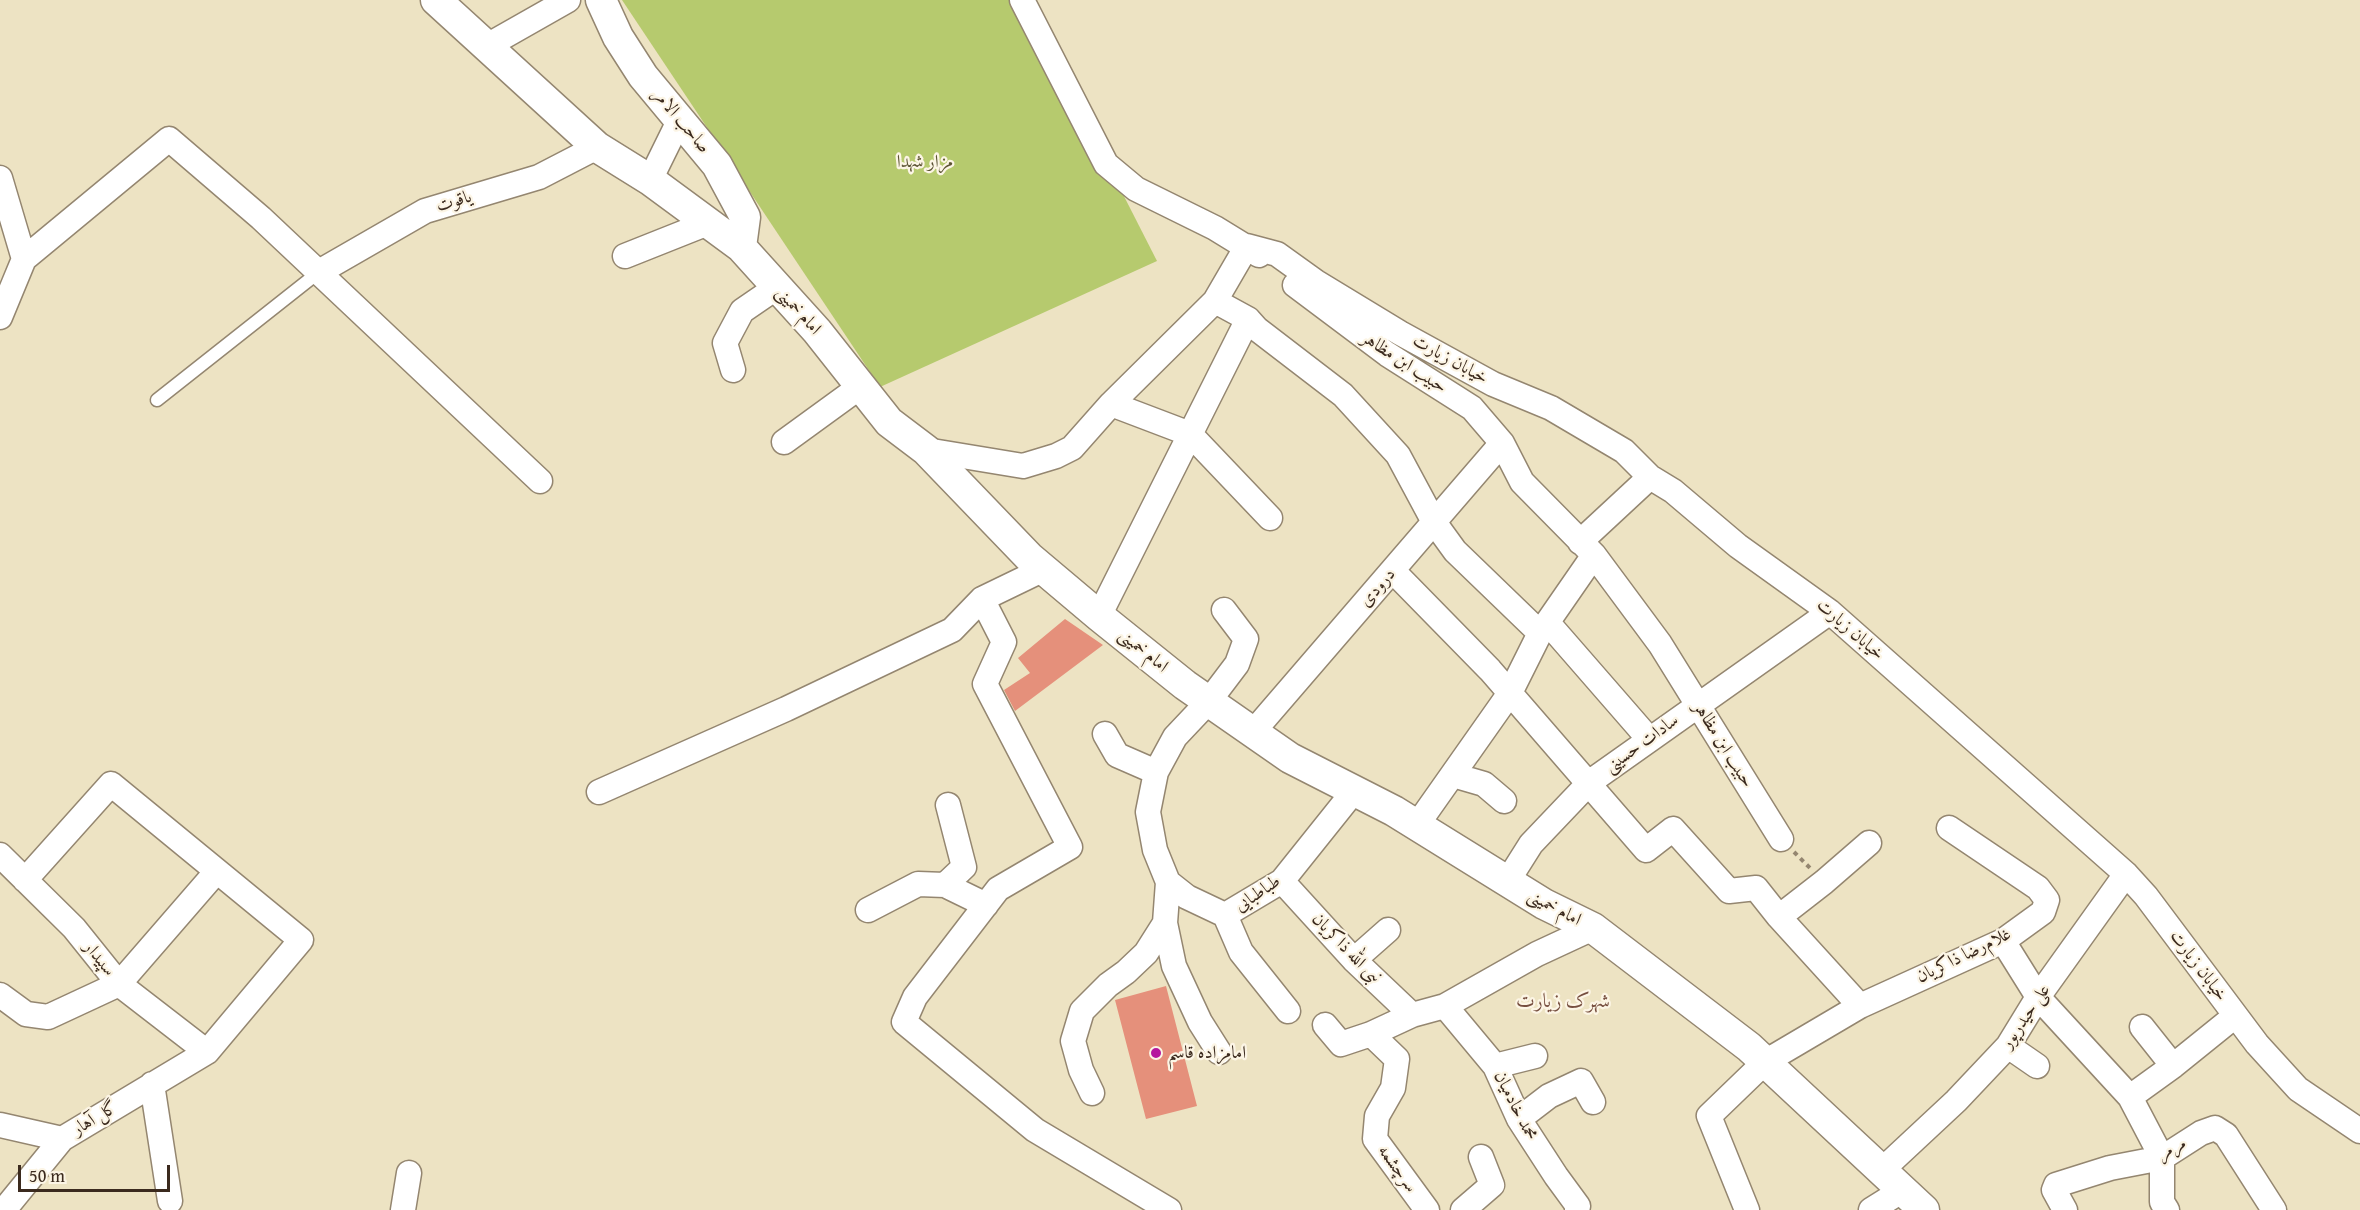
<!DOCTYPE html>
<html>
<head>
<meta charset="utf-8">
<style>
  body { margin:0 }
  #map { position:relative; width:2360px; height:1210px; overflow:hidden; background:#ede3c3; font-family:"Gentium Book Plus",serif }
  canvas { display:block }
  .scale { position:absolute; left:18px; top:1165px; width:152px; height:27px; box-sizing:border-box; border:3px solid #3b2a1e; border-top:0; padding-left:8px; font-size:18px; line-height:21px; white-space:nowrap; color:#3b2a1e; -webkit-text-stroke:4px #fcf5e5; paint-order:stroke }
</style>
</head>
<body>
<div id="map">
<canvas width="2360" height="1210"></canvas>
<div class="scale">50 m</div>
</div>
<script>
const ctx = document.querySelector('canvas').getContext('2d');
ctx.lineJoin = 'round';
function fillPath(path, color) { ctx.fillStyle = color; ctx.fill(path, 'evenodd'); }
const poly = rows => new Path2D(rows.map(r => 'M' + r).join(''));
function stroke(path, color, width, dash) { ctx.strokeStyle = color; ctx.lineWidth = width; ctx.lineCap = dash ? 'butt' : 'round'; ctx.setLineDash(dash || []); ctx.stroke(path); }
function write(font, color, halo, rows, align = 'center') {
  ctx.font = font + ' "Gentium Book Plus",Amiri,serif'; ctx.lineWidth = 4.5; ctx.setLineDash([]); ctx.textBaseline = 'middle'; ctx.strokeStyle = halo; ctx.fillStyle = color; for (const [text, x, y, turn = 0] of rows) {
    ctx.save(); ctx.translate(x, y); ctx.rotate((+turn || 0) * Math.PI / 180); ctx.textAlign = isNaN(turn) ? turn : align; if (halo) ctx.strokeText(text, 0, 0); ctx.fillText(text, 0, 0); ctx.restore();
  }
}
fillPath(poly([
  [622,0,1024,0,1157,261,880,387]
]), '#b6ca6e');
fillPath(poly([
  [1065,619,1103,645,1015,711,1004,690,1030,673,1018,658],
  [1166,986,1197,1106,1146,1119,1115,1000]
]), '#e5907b');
const service = poly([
  [157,400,319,272]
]);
const minor = poly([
  [1022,0,1106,164,1136,189,1215,228,1259,255],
  [487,46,568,0],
  [0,178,24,259,169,139,261,218,540,481],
  [650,180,680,119],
  [1247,246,1277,254,1316,282,1400,333,1493,384,1551,408,1624,451,1650,477,1673,491,1738,546,1830,612,2126,874,2146,896,2257,1044,2298,1089,2360,1131],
  [625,256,708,223],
  [319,272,425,211,539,177,597,147],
  [1295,285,1387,354,1472,408,1502,443,1522,482,1594,555,1660,644,1781,839],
  [1215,301,1248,319,1257,329,1343,395,1398,455,1434,522,1455,551,1540,633],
  [0,317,24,259],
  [733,370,725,343,742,311,777,287],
  [1111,404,1190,434,1270,518],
  [784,442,861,386],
  [926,450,1023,466,1056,456,1072,448,1111,404,1215,301,1247,246],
  [1580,542,1650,477],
  [1393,571,1490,670,1646,850,1673,829,1729,891,1756,888,1779,917,1860,1006],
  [982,599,1004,642,985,684,1070,847,998,889,915,997,904,1022,1035,1130,1169,1210],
  [1099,616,1248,319],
  [1548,623,1649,739],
  [1253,732,1502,443],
  [1105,734,1117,755,1156,772],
  [1453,775,1484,784,1504,801],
  [599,792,786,709,952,630,982,599,1044,569],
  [1417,825,1510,693,1540,633,1594,555],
  [0,855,74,928,119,984,207,1052],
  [1282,881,1354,960,1412,1015],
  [1168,882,1187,897,1225,915,1282,881,1354,791],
  [1507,882,1531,844,1590,782,1830,612],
  [945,885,964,867,948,805],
  [868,910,918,884,945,885,986,905],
  [1225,915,1241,952,1288,1011],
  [1779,917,1824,882,1869,843],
  [1165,923,1174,966,1200,1022,1219,1052],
  [2003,941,2038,997,2130,1097,2162,1158,2162,1202,2167,1210],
  [1354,960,1388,930],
  [0,995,26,1014,48,1017,119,984,217,871],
  [1445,1006,1495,1066,1519,1119,1556,1176,1578,1206,1577,1210],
  [1325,1025,1341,1044,1371,1034,1412,1015,1445,1006,1537,954,1593,928],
  [2142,1027,2173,1066],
  [1371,1034,1397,1059,1393,1088,1377,1116,1375,1139,1427,1210],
  [2008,1046,2037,1066],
  [1495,1066,1535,1056],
  [152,1084,170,1201],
  [1092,1093,1081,1070,1073,1041,1082,1011,1108,985,1126,972,1146,953,1165,923,1168,882,1155,850,1148,812,1156,772,1175,737,1209,701,1237,664,1246,639,1224,610],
  [2130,1097,2173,1066,2235,1016],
  [1519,1119,1549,1096,1581,1081,1593,1102],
  [0,1125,62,1139],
  [1882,1170,1956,1101,2008,1046,2038,997,2126,874],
  [4,1210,62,1139,207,1052,301,940,111,784,25,880],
  [403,1210,409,1173],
  [1463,1210,1492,1185,1481,1157],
  [1747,1210,1709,1116,1765,1062,1860,1006,2003,941,2043,912,2047,900,2038,888,1949,828],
  [1871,1210,1903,1190],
  [2065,1210,2054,1190,2056,1185,2110,1168,2162,1158,2201,1133,2215,1128,2226,1135,2274,1210]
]);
const tertiary = poly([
  [436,0,597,147,650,180,741,247,817,331,889,422,926,450,1029,557,1099,616,1185,685,1290,758,1394,811,1544,904,1593,928,1749,1047,1924,1210],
  [601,0,618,37,643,76,717,165,745,217,741,247]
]);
stroke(service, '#948670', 15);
stroke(minor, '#948670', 27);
stroke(tertiary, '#948670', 33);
stroke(poly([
  [1794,852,1810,868]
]), '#948670', 4, [4.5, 4.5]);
stroke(service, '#fff', 12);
stroke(minor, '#fff', 24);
stroke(tertiary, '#fff', 30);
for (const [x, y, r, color] of [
  [1156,1053,6,"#b5179e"]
]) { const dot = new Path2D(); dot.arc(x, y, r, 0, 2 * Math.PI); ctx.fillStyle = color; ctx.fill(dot); stroke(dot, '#fcf5e5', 2); }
write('18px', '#3b2a1e', '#fcf5e5', [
  ["صاحب الامر",681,121,50],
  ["یاقوت",454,202,-17],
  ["امام خمینی",798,311,48],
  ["خیابان زیارت",1450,360,29],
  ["حبیب ابن مظاهر",1404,363,33],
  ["درودی",1378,588,-49],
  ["خیابان زیارت",1850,630,41],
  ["امام خمینی",1143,651,39],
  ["سادات حسینی",1642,744,-36],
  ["حبیب ابن مظاهر",1723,745,58],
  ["طباطبایی",1258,894,-34],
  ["امام خمینی",1554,908,28],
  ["نبی الله ذاکریان",1346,949,46],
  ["غلام‌رضا ذاکریان",1964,956,-26],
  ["سپیدار",99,959,51],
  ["خیابان زیارت",2198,966,53],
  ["علی حیدرپور",2026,1017,-56],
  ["محمد خادمیان",1515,1106,63],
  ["گل آهار",95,1119,-31],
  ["مرمر",2172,1149,-27],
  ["سرچشمه",1397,1169,54]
]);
write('18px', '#5a5232', '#fcf5e5', [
  ["مزار شهدا",925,162]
]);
write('18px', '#3b2a1e', '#fcf5e5', [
  ["امامزاده قاسم",1168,1053]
], 'left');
write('20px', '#764e3f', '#fcf5e5', [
  ["شهرک زیارت",1563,1002]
]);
</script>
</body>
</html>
